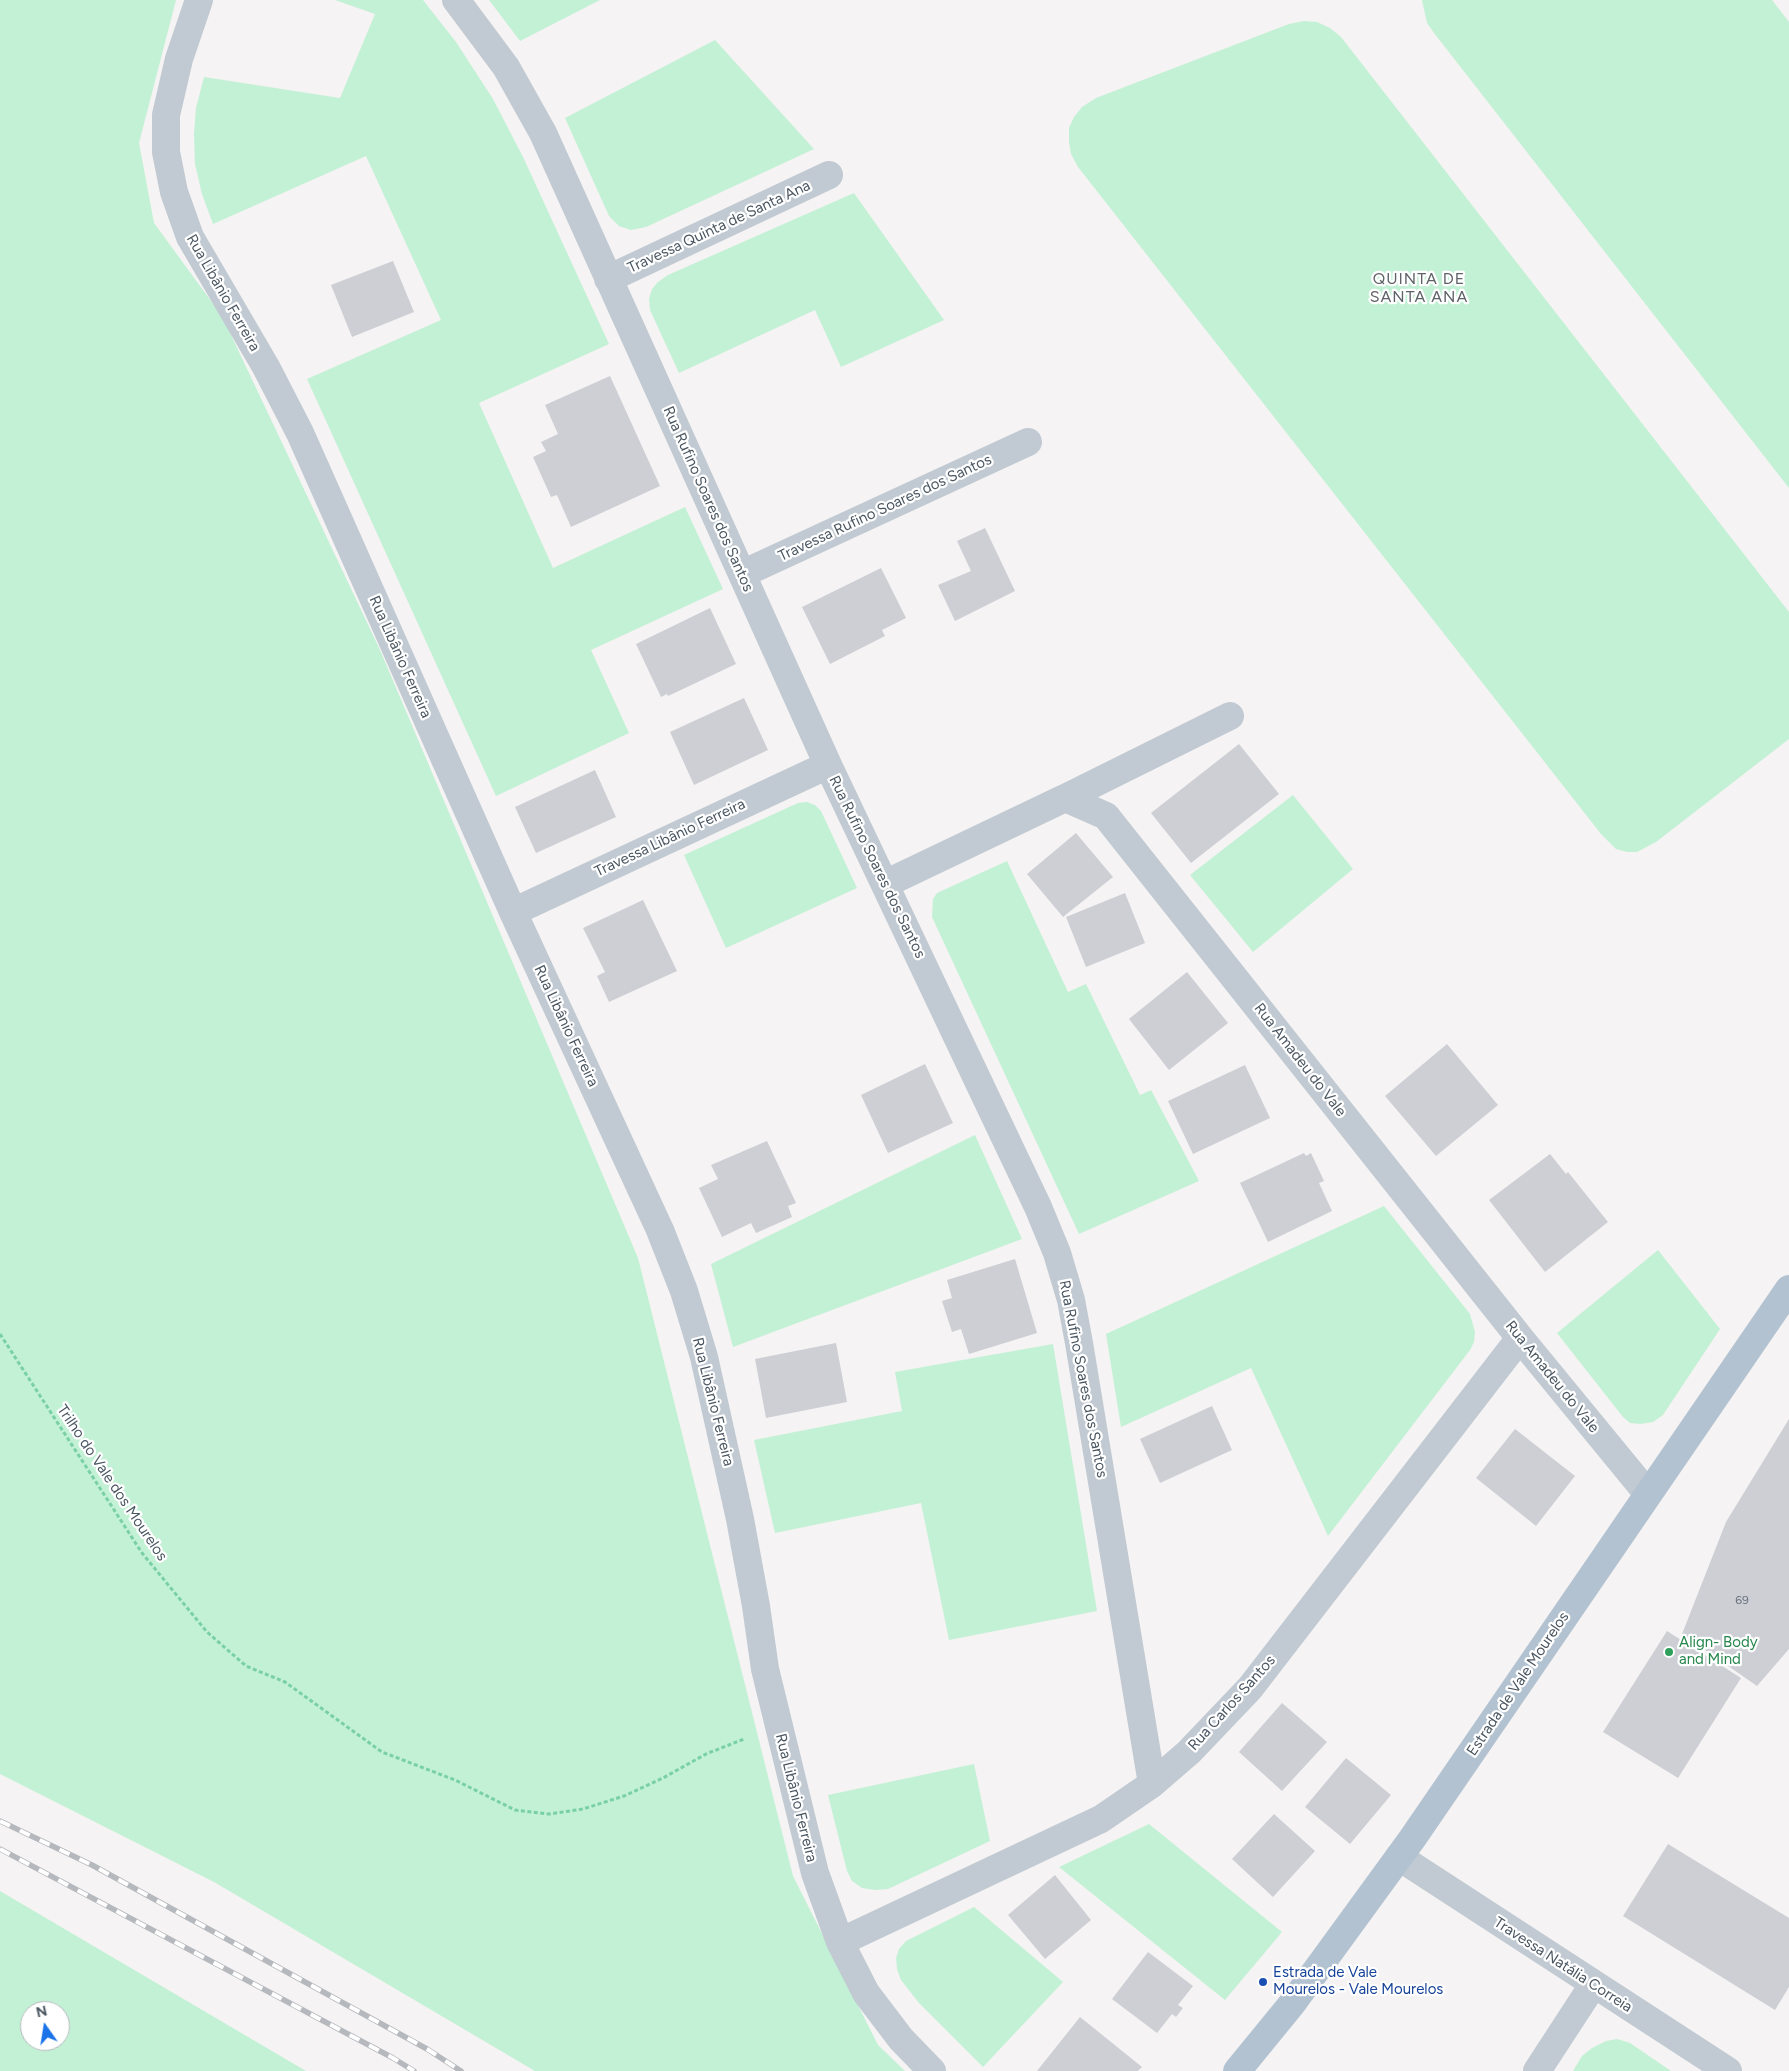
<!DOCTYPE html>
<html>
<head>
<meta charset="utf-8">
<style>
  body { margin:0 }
  #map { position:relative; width:1789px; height:2071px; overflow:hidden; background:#f5f3f3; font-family:Figtree,sans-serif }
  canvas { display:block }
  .north { position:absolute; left:20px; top:2001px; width:50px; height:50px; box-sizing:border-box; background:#fff; border:1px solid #b7bbc0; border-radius:50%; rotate:347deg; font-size:14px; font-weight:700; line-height:20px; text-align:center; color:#4a5661 }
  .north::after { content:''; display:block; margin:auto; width:18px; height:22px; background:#1a73e8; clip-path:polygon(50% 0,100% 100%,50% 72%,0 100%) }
</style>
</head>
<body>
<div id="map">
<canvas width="1789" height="2071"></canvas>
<div class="north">N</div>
</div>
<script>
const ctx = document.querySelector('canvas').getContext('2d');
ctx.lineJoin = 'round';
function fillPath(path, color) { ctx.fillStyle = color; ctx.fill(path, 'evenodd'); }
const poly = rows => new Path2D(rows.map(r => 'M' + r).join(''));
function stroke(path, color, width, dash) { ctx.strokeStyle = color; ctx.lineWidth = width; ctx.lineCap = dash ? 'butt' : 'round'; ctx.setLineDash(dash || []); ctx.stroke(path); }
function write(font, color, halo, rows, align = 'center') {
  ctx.font = font + ' Figtree,sans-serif'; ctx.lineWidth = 4.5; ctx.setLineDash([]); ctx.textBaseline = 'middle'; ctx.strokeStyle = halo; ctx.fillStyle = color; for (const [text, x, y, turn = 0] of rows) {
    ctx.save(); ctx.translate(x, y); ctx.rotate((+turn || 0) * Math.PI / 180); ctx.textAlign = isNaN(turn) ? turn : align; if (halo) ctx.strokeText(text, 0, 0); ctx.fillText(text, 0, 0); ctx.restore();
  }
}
fillPath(poly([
  [0,0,176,0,139,143,154,223,222,316,380,650,638,1258,793,1876,878,2045,905,2071,535,2071,214,1882,0,1774],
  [335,0,423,0,456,42,493,99,523,157,609,344,479,403,553,568,685,507,723,589,591,650,629,733,496,796,307,379,441,320,366,156,213,224,202,194,195,164,194,134,196,108,204,77,340,98,375,14],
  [489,0,600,0,520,41],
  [1422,0,1772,0,1789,22,1789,488,1434,33,1427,23],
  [1304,21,1317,22,1330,28,1341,37,1789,612,1789,739,1656,842,1637,852,1627,852,1616,849,1601,834,1078,167,1071,154,1069,142,1069,128,1074,117,1082,107,1096,98,1289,24],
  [715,40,814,149,646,227,631,230,619,226,609,216,565,118],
  [854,193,944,320,841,367,815,310,679,373,650,310,649,299,652,289,658,282,668,275],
  [1293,795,1353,869,1253,952,1190,875],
  [807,802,815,805,821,811,857,888,726,948,684,855,798,803],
  [1007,861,1068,992,1086,984,1140,1095,1151,1090,1199,1181,1079,1234,932,917,933,899,937,893],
  [975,1135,1022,1239,733,1347,711,1264],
  [1384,1206,1470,1314,1475,1332,1474,1342,1470,1350,1328,1536,1251,1368,1121,1427,1106,1334],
  [1658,1250,1720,1329,1663,1415,1653,1422,1641,1424,1630,1423,1623,1417,1557,1333],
  [1053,1344,1097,1611,949,1640,921,1503,775,1533,754,1440,902,1411,895,1372],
  [974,1764,990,1841,888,1889,875,1890,862,1888,852,1881,847,1871,828,1795],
  [1149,1824,1282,1932,1225,2000,1059,1867],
  [0,1891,306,2071,0,2071],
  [30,2011,60,2011,60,2041,30,2041],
  [974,1907,1063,1982,983,2067,919,2003,901,1980,897,1969,896,1958,899,1949,906,1941],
  [1617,2039,1630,2043,1671,2071,1573,2071,1582,2056,1592,2048,1606,2041]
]), '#c3f1d5');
fillPath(poly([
  [393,261,414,312,352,337,331,285],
  [610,376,660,486,571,527,557,495,551,497,533,457,546,451,541,442,558,434,545,405],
  [985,528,1015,591,955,621,938,585,971,571,957,541],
  [881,568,906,618,882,630,885,636,830,664,802,607],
  [710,608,736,664,668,696,667,694,661,697,636,644],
  [744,698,768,750,694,785,670,732],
  [1239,744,1279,794,1191,863,1151,813],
  [595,770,616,817,536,853,515,807],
  [1076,833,1113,877,1063,917,1027,874],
  [1125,893,1145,943,1086,967,1066,917],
  [643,900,677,971,609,1002,597,976,605,972,583,928],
  [1187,972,1228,1023,1169,1070,1129,1019],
  [1447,1044,1498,1105,1436,1156,1385,1096],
  [925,1064,953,1123,888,1153,861,1095],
  [1245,1065,1270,1118,1193,1154,1168,1101],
  [767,1141,796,1203,788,1206,792,1217,756,1233,751,1223,722,1237,699,1188,718,1179,711,1165],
  [1304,1153,1306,1156,1311,1153,1324,1181,1319,1183,1332,1211,1268,1242,1240,1183],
  [1550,1154,1566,1174,1568,1172,1608,1222,1545,1272,1489,1200],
  [1015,1259,1037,1333,969,1354,961,1329,952,1332,942,1301,952,1298,947,1280],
  [836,1343,847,1402,766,1418,755,1359],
  [1212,1406,1232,1450,1160,1483,1140,1439],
  [1789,1419,1789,1649,1757,1686,1682,1634,1726,1522],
  [1515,1429,1575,1476,1536,1526,1476,1478],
  [1667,1631,1741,1678,1678,1778,1603,1732],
  [1282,1703,1327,1742,1282,1791,1239,1752],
  [1346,1758,1391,1795,1350,1844,1305,1807],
  [1274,1814,1315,1851,1273,1897,1232,1859],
  [1668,1844,1789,1918,1789,1987,1775,2010,1623,1916],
  [1055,1875,1091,1920,1045,1959,1008,1915],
  [1148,1952,1193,1986,1178,2005,1183,2008,1176,2017,1172,2014,1157,2033,1112,1999],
  [1080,2017,1142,2067,1138,2071,1037,2071]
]), '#cdcfd5');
stroke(poly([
  [0,1334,142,1553,207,1632,246,1666,285,1682,382,1752,455,1780,515,1810,549,1814,583,1809,624,1796,663,1778,706,1754,744,1739]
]), '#7ad0a6', 3, [4, 2.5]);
stroke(poly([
  [199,0,179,59,166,115,166,152,174,192,190,237,266,367,300,433,513,912,660,1230,684,1291,704,1357,740,1519,756,1606,765,1669,815,1873,840,1942,866,1993,901,2039,932,2071],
  [456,0,506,67,543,133,828,765,1038,1207,1057,1253,1071,1300,1079,1343,1152,1784],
  [608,279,829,175],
  [742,574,1028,442],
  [1065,798,1230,716],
  [885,884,1065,798,1106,816,1520,1338,1648,1494],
  [513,912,828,765],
  [1399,1857,1728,2071],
  [840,1942,1101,1819,1152,1784,1189,1752,1250,1688,1520,1338],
  [1537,2071,1593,1985]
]), '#c1cad2', 28);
stroke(poly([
  [1237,2071,1291,2005,1412,1839,1789,1289]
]), '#b3c2d1', 28);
const rail = poly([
  [0,1821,92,1865,427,2049,461,2071],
  [0,1849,393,2058,414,2071]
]);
stroke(rail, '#b5b8bd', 5.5);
stroke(rail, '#fff', 4, [11]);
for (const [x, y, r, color] of [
  [1669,1652,5,"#2e9e5b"],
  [1263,1982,5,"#1a4fb4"]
]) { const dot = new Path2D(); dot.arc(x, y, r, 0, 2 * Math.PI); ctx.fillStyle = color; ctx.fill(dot); stroke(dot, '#fff', 2); }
write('12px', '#6b747e', null, [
  ["69",1742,1600]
]);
write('15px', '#4a5661', '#fff', [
  ["Travessa Quinta de Santa Ana",719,227,-25],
  ["Rua Libânio Ferreira",223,293,60],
  ["Rua Rufino Soares dos Santos",708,499,66],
  ["Travessa Rufino Soares dos Santos",885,508,-25],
  ["Rua Libânio Ferreira",400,657,66],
  ["Travessa Libânio Ferreira",670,838,-25],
  ["Rua Rufino Soares dos Santos",877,867,64],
  ["Rua Libânio Ferreira",566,1026,65],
  ["Rua Amadeu do Vale",1300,1060,52],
  ["Rua Amadeu do Vale",1552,1377,51],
  ["Rua Rufino Soares dos Santos",1083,1379,79],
  ["Rua Libânio Ferreira",713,1402,76],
  ["Trilho do Vale dos Mourelos",112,1483,56],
  ["Estrada de Vale Mourelos",1518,1684,-56],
  ["Rua Carlos Santos",1232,1703,-48],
  ["Rua Libânio Ferreira",796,1798,76],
  ["Travessa Natália Correia",1563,1965,33]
]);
write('15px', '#27864d', '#fff', [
  ["Align- Body",1679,1643],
  ["and Mind",1679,1660]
], 'left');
write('15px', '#164399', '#fff', [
  ["Estrada de Vale",1273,1973],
  ["Mourelos - Vale Mourelos",1273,1990]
], 'left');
ctx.letterSpacing = '1px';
write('16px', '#5f6368', '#fff', [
  ["QUINTA DE",1419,279],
  ["SANTA ANA",1419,297]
]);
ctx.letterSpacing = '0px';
</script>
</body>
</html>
